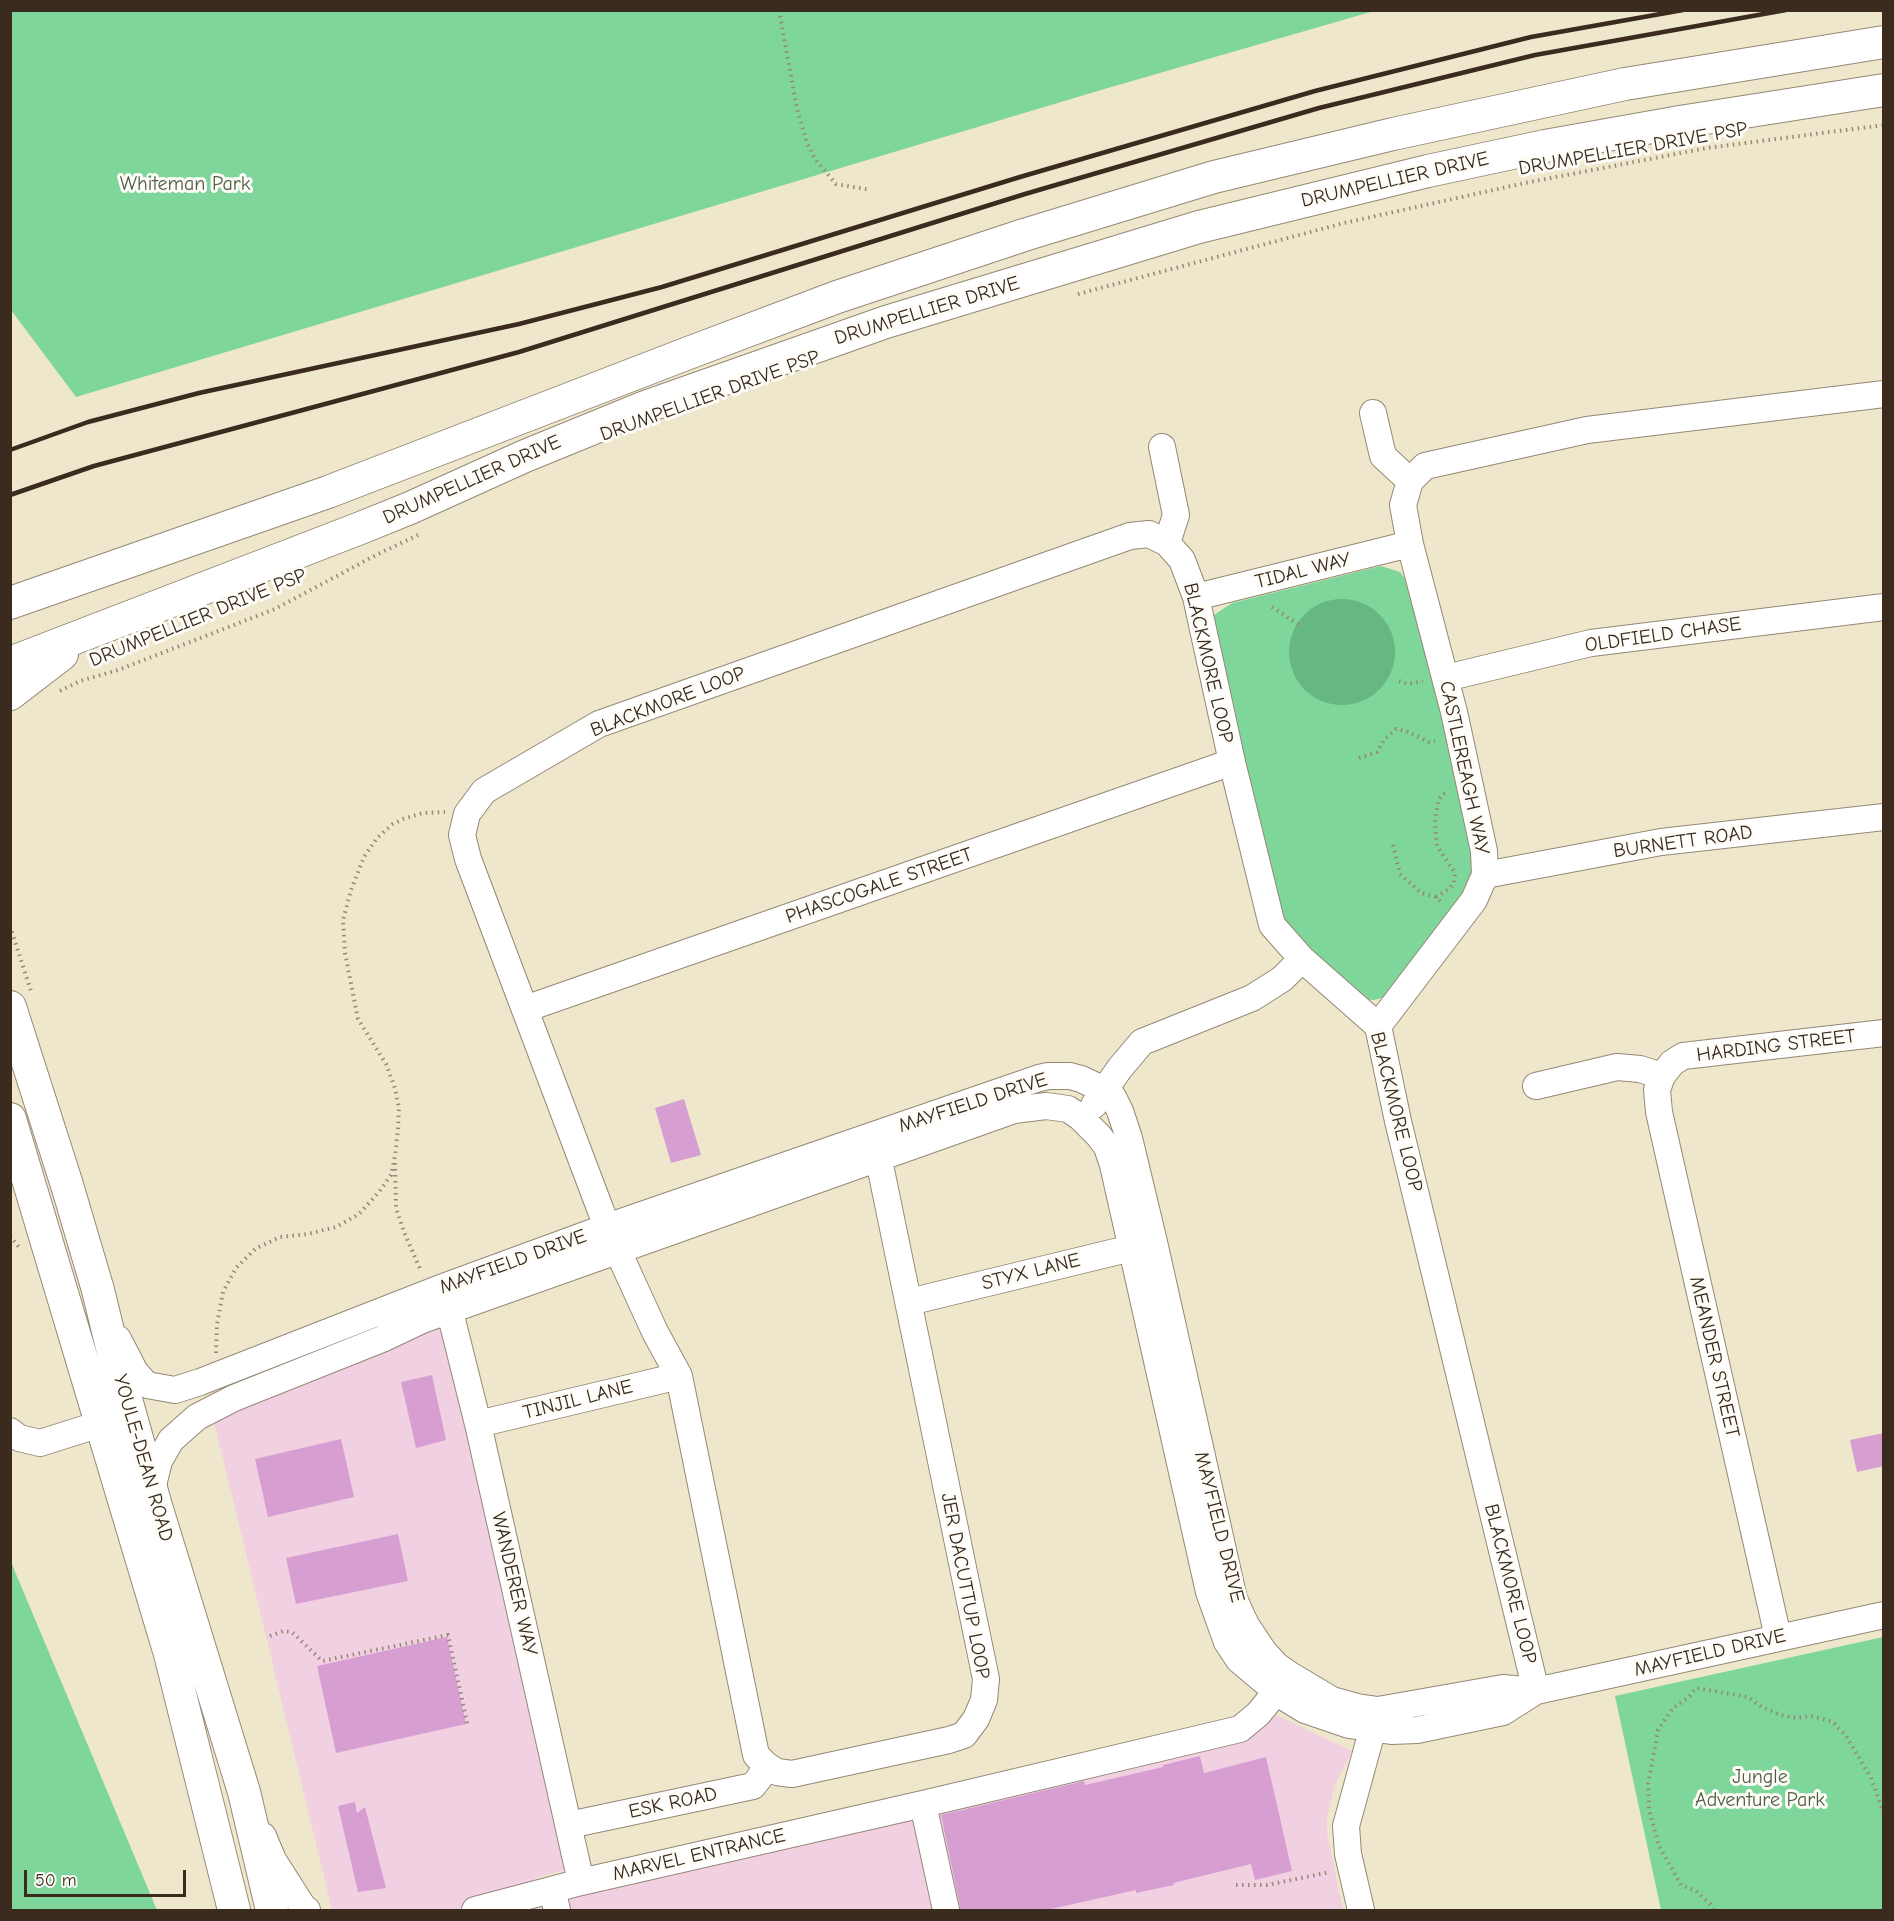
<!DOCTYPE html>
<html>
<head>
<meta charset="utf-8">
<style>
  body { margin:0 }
  #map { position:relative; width:1894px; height:1921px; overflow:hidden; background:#efe7cc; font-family:"Comic Neue",sans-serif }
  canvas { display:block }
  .frame { position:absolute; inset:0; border:12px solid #3b2a1e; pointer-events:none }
  .scale { position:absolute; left:24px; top:1870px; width:162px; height:27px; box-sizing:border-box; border:3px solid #3b2a1e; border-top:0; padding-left:8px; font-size:18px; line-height:21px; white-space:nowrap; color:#3b2a1e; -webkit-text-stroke:4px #fdfcf7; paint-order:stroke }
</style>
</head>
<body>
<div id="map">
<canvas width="1894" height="1921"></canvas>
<div class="frame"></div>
<div class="scale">50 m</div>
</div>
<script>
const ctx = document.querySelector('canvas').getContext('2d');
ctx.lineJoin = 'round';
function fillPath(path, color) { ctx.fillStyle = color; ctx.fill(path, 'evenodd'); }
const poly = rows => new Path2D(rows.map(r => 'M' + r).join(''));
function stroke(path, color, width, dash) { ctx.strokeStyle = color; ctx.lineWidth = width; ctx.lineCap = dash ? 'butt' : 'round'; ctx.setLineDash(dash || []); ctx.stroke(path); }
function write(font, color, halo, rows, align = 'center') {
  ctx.font = font + ' "Comic Neue",sans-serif'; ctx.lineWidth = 6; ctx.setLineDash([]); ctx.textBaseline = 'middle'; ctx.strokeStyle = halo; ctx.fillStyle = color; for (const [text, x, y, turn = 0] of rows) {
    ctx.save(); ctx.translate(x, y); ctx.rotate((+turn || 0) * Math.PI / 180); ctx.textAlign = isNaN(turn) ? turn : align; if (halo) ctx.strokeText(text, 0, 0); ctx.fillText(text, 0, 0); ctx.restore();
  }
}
fillPath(poly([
  [442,1323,565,1870,535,1878,542,1910,332,1910,214,1421],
  [1268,1711,1352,1751,1335,1785,1327,1817,1327,1833,1343,1910,569,1910,566,1896]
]), '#f1d0e2');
fillPath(poly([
  [11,10,1374,10,1374,11,1101,90,76,397,11,310],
  [1381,566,1400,572,1413,590,1479,866,1462,910,1393,995,1374,1000,1356,999,1286,938,1208,632,1214,615,1232,603],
  [11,1562,157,1910,11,1910],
  [1883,1637,1883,1910,1661,1910,1615,1696]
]), '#7fd69a');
fillPath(poly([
  '1289 652a53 53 0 1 1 106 0a53 53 0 1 1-106 0Z'
]), '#67b782');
fillPath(poly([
  [684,1099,701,1155,671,1163,655,1108],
  [432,1375,446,1440,416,1448,401,1382],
  [1884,1433,1884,1466,1857,1472,1850,1440],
  [341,1439,354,1497,268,1517,255,1459],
  [398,1534,408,1581,296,1604,286,1558],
  [447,1637,466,1724,336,1753,317,1666],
  [1200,1756,1204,1773,1266,1757,1292,1871,1255,1880,1251,1864,1173,1883,1174,1885,1136,1893,1136,1890,1042,1911,961,1911,941,1815,1084,1781,1085,1785,1163,1767,1163,1765],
  [355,1802,357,1813,365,1807,386,1888,358,1892,338,1806]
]), '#d79ed2');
const minor = poly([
  [1373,413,1383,456,1410,481],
  [1162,447,1176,515,1167,543],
  [1196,597,1410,544],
  [1446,678,1591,643,1884,607],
  [1485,875,1661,842,1884,817],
  [525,1009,1232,762],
  [1378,1026,1474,900,1485,875,1484,851,1454,712,1410,544,1403,505,1410,481,1425,466,1587,430,1884,394],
  [1662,1076,1657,1090,1659,1112,1778,1637],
  [1536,1086,1617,1067,1640,1069,1662,1076,1672,1063,1683,1056,1884,1033],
  [1094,1105,1120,1068,1142,1042,1252,998,1282,979,1302,959],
  [874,1136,986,1679,984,1700,976,1719,964,1735,949,1740,792,1774,777,1772,766,1765,756,1755,679,1376,655,1332,607,1227,468,859,462,835,467,814,484,791,599,724,1130,536,1149,534,1167,543,1182,560,1196,597,1232,762,1272,925,1302,959,1378,1026,1398,1121,1536,1691],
  [446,1296,478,1424,581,1882],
  [909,1302,1148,1244],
  [118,1339,135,1372,147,1385,175,1390,200,1382,443,1287,607,1227,1039,1078,1048,1076,1070,1076,1081,1079,1100,1088,1113,1097,1120,1111,1129,1138,1154,1242,1234,1599,1246,1625,1264,1652,1277,1666,1290,1675,1332,1700,1357,1707,1378,1710,1503,1688,1536,1691,1884,1615],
  [478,1424,679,1376],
  [10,1431,19,1438,40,1443,100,1424,109,1414,111,1408],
  [152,1489,159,1461,171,1440,197,1417,234,1398,382,1339,422,1320,1014,1110,1046,1106,1068,1109,1080,1117,1099,1136,1107,1147,1113,1165,1209,1592,1227,1642,1239,1660,1282,1696,1305,1710,1349,1725,1391,1731,1417,1730,1503,1712,1536,1691],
  [923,1804,946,1910],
  [569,1825,753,1786,760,1777,766,1765],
  [263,1836,273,1860,303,1907,307,1910],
  [552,1890,557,1910],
  [475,1910,581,1882,923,1804,1240,1729,1258,1714,1286,1680],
  [1361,1910,1348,1854,1346,1826,1377,1713]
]);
const major = poly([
  [10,603,328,492,691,352,837,297,1024,235,1214,177,1393,134,1625,84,1884,42],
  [10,663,358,529,410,508,525,456,645,407,886,322,1199,227,1428,171,1545,146,1680,122,1884,90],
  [10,694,62,654],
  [10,1007,67,1185,98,1290,115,1360,156,1506,244,1792,272,1910],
  [10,1119,170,1654,234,1910]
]);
stroke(minor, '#958875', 28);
stroke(major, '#958875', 34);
stroke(poly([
  [779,10,797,109,807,143,815,159,836,184,871,190],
  [1078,294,1344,223,1525,183,1707,148,1884,125],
  [1272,607,1301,626],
  [1399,681,1408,684,1423,681],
  [60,691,80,681,118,670,275,609,378,554,418,535],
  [1359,758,1377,752,1384,740,1396,729,1406,731,1429,742,1435,741],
  [1393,845,1400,874,1421,893,1436,897,1443,904],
  [1436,897,1449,889,1454,883,1455,873,1437,846,1436,837,1435,819,1439,799,1443,794,1448,792],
  [10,926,31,991],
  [395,1163,396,1208,404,1232,421,1271],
  [10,1236,19,1247],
  [216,1353,217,1324,223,1292,236,1268,255,1249,280,1237,308,1234,336,1227,359,1214,379,1192,391,1175,395,1156,398,1130,399,1108,395,1088,386,1064,358,1019,345,953,343,920,351,890,364,857,377,838,393,824,403,819,423,813,445,812],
  [270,1636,283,1631,292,1632,322,1661,448,1635,468,1727],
  [1236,1885,1267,1885,1330,1872],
  [1713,1910,1710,1904,1696,1891,1681,1885,1659,1846,1649,1810,1648,1784,1658,1730,1673,1708,1688,1698,1696,1688,1748,1697,1762,1707,1781,1715,1796,1718,1811,1716,1833,1722,1846,1736,1871,1778,1884,1814]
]), '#958875', 4, [1.5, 4.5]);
stroke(minor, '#fff', 26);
stroke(major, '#fff', 32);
stroke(poly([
  [10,450,88,422,199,393,519,324,662,287,1020,177,1315,91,1531,37,1683,10],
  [10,495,94,466,519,352,1025,194,1319,108,1535,55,1786,10]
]), '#3b2a1e', 4.5);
write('20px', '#3b2a1e', '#fdfcf7', [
  ["DRUMPELLIER DRIVE PSP",1633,149,-10],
  ["DRUMPELLIER DRIVE",1395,180,-13],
  ["DRUMPELLIER DRIVE",927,311,-17],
  ["DRUMPELLIER DRIVE PSP",710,396,-20],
  ["DRUMPELLIER DRIVE",472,480,-24],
  ["TIDAL WAY",1303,571,-14],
  ["DRUMPELLIER DRIVE PSP",198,618,-22],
  ["OLDFIELD CHASE",1663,635,-8],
  ["BLACKMORE LOOP",1208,663,77],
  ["BLACKMORE LOOP",668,702,-21],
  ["CASTLEREAGH WAY",1464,768,78],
  ["BURNETT ROAD",1683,842,-8],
  ["PHASCOGALE STREET",879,886,-19],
  ["HARDING STREET",1776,1046,-7],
  ["MAYFIELD DRIVE",973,1103,-18],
  ["BLACKMORE LOOP",1396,1112,76],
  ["MAYFIELD DRIVE",513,1262,-20],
  ["STYX LANE",1031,1272,-14],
  ["MEANDER STREET",1714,1357,77],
  ["TINJIL LANE",578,1400,-14],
  ["YOULE-DEAN ROAD",143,1458,74],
  ["MAYFIELD DRIVE",1219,1527,76],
  ["WANDERER WAY",514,1584,77],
  ["BLACKMORE LOOP",1510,1584,76],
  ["JER DACUTTUP LOOP",965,1586,79],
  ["MAYFIELD DRIVE",1710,1653,-13],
  ["ESK ROAD",673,1803,-12],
  ["MARVEL ENTRANCE",699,1855,-13]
]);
write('20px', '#4f5e43', '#fdfcf7', [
  ["Whiteman Park",185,184],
  ["Jungle",1760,1777],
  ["Adventure Park",1760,1800]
]);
</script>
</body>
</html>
